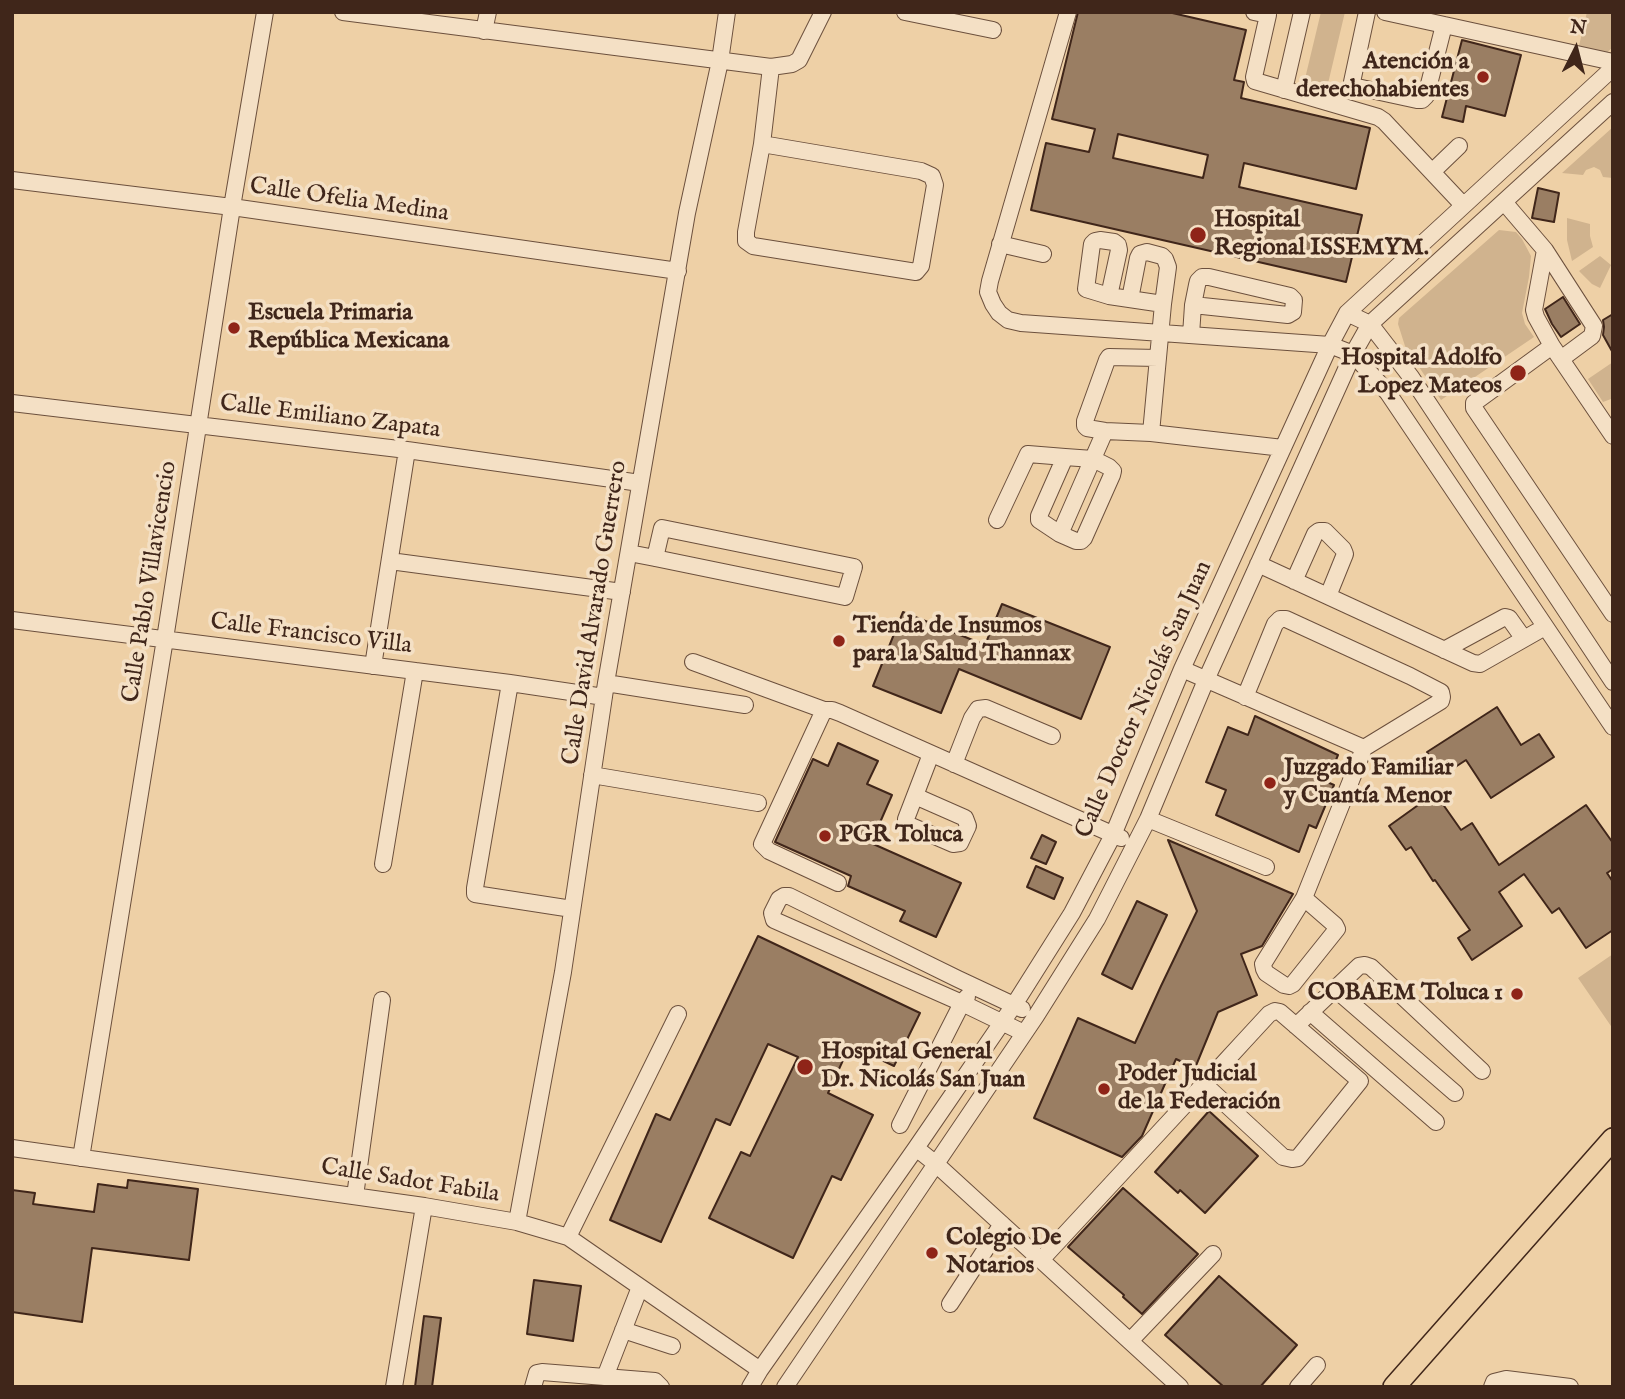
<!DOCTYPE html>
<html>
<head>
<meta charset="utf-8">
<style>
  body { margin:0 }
  #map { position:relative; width:1625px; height:1399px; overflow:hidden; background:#eed0a6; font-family:"IM FELL English",serif }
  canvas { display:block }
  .frame { position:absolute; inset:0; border:14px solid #40261a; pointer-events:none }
  .north { position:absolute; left:1541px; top:14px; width:70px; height:70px; -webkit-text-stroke:5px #f4e0c5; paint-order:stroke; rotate:6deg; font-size:19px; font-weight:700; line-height:28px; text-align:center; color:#40261a }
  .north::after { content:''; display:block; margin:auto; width:24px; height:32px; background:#40261a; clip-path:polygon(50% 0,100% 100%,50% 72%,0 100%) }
</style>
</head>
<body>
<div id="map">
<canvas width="1625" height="1399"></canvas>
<div class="frame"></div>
<div class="north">N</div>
</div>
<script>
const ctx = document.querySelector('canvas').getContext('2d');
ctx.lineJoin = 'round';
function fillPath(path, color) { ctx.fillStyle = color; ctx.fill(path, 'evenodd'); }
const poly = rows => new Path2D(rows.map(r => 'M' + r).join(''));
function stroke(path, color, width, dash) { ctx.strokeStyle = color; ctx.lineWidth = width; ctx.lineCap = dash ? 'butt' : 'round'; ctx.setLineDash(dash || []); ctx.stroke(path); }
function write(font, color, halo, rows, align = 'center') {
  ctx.font = font + ' "IM FELL English",serif'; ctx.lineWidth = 7; ctx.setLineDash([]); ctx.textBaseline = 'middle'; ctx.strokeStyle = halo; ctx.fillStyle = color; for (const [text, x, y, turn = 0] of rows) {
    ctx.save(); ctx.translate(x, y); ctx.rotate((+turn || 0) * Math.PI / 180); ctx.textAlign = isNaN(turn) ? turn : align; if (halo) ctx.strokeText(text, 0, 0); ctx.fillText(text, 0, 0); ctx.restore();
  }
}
fillPath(poly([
  [1321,12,1345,12,1326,92,1303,87],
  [1587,12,1613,12,1613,47,1603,56,1578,50],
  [1613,127,1613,178,1603,177,1600,170,1594,167,1586,170,1583,175,1562,173],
  [1567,218,1590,224,1590,236,1593,247,1572,261,1567,240],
  [1499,230,1516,232,1522,239,1531,256,1529,277,1522,313,1525,324,1534,337,1441,400,1405,346,1398,324,1399,318],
  [1600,256,1611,265,1600,288,1592,284,1579,271],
  [1613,362,1613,401,1611,399,1603,402,1588,379],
  [1613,954,1613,1029,1578,978]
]), '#d0b38e');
const building = poly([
  [1078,12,1168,12,1246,30,1234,80,1244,82,1241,98,1370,128,1356,189,1244,163,1239,187,1362,215,1346,282,1031,210,1046,143,1089,152,1095,129,1052,119,1078,12],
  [1118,134,1208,155,1203,178,1113,158,1118,134],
  [1462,40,1521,55,1505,116,1466,106,1463,122,1442,117,1462,40],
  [1538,188,1559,193,1554,222,1532,218,1538,188],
  [1563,297,1580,324,1561,337,1552,324,1545,309,1563,297],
  [1613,314,1613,353,1603,335,1604,327,1603,320,1613,314],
  [1002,604,1110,647,1081,719,959,669,941,713,873,686,903,612,985,645,1002,604],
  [1497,707,1521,745,1539,734,1554,757,1491,798,1466,760,1443,775,1427,752,1497,707],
  [1255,716,1338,755,1327,782,1334,785,1316,828,1309,825,1299,852,1216,815,1226,790,1206,782,1228,727,1248,735,1255,716],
  [838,743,878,761,867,784,892,795,871,843,961,883,936,937,900,921,905,911,848,886,851,876,775,842,813,759,828,766,838,743],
  [1435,793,1461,830,1472,823,1499,865,1586,805,1613,843,1613,869,1607,873,1613,882,1613,930,1586,948,1559,908,1552,913,1524,874,1499,892,1522,926,1472,960,1458,938,1470,930,1435,880,1433,881,1411,847,1406,850,1389,826,1435,793],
  [1042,835,1056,842,1046,864,1031,858,1042,835],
  [1168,840,1293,894,1262,946,1241,954,1257,995,1218,1012,1195,1068,1176,1059,1142,1136,1122,1157,1034,1118,1078,1018,1135,1043,1161,986,1197,911,1168,840],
  [1036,866,1063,878,1054,899,1027,887,1036,866],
  [1137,901,1167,915,1132,989,1102,974,1137,901],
  [758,936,920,1013,894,1066,850,1045,828,1093,873,1115,841,1180,832,1176,793,1258,709,1218,741,1152,750,1156,798,1057,768,1044,730,1125,716,1119,661,1242,610,1220,656,1114,670,1120,758,936],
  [1209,1111,1258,1156,1205,1213,1180,1190,1178,1193,1155,1172,1209,1111],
  [128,1180,198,1189,189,1260,92,1248,82,1322,12,1312,12,1190,35,1193,33,1204,94,1212,98,1184,127,1188,128,1180],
  [1123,1188,1198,1254,1142,1314,1123,1297,1124,1295,1068,1247,1123,1188],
  [1219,1276,1297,1345,1260,1387,1224,1387,1165,1335,1219,1276],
  [534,1280,581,1286,573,1341,527,1334,534,1280],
  [424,1316,441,1318,432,1387,415,1387,424,1316]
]);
fillPath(building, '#9a7e63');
stroke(building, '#40261a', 2);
const minor = poly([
  [343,12,771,67,792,64,799,60,823,12],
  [905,12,993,30],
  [1068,12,990,281,988,292,993,304,999,313,1008,320,1021,323,1330,345,1353,354,1388,393,1613,727],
  [1254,12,1268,15,1254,77,1255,81,1378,117,1384,121,1463,205],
  [1367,12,1352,82,1353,85,1357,87,1417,100,1422,100,1426,96,1444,25],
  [1385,12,1613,62],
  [484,31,488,12],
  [1284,90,1302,12],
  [762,144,921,171,932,176,935,185,921,266,916,272,753,246,746,241,746,232,762,144,771,67],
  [1432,172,1459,146],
  [12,180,232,207,678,271],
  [1504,202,1545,250,1594,326,1592,336,1561,359],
  [1000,244,1043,254],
  [1545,250,1534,310,1536,317,1552,346,1613,436],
  [1109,296,1119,250,1118,245,1114,242,1100,240,1095,241,1092,244,1086,289,1109,296,1163,304],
  [1130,299,1138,258,1140,254,1147,252,1162,256,1165,259,1168,267,1163,304,1151,433,1105,431,1087,428,1085,426,1085,421,1107,360,1109,357,1158,358],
  [1347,313,1370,324,1411,377,1613,682],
  [1191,335,1193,305,1197,285,1198,281,1202,277,1209,277,1290,296,1294,300,1293,312,1288,315,1193,305],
  [1552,346,1474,403,1474,408,1613,614],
  [12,403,407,450,640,483],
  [1151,433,1283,448],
  [997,520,1028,454,1065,457,1093,459,1109,467,1113,471,1112,475,1084,538,1081,541,1076,541,1060,534,1039,520,1039,516,1065,457],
  [1060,534,1105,431],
  [629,553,655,558,845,597,854,567,662,528,655,558],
  [390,561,622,592],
  [1258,564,1473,663,1480,664,1545,627],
  [1294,581,1315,534,1319,531,1325,531,1343,549,1345,554,1328,596],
  [12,620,510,683,604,697],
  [1444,650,1505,617,1509,618,1524,639],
  [693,662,824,710],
  [373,666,407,450],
  [1182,669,1364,748],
  [510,683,475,888,475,894,572,909],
  [606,683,745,705],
  [1245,697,1275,624,1280,619,1286,619,1410,676,1441,692,1442,697,1441,701,1364,748,1304,898,1263,964,1264,969,1266,973,1284,985,1289,986,1293,984,1337,929,1335,925,1304,898],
  [954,764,972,718,978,709,986,708,1052,736],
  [592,775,758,803],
  [915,796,965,818,968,826,960,843,953,844,909,825,906,822,906,819,931,754],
  [1148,819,1266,867],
  [383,864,415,671],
  [838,883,769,851,762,844,824,710,832,710,840,713,1121,838],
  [1335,989,1455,1093],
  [1022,1009,958,979,789,896,784,896,779,899,772,913,774,920,962,1003,1024,1033],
  [1310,1012,1436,1122],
  [1296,1026,1359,966,1365,965,1371,967,1482,1071],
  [900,1125,962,1003,967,997],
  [12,1148,424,1206,517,1222,568,1237,760,1370],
  [916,1148,936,1164,1180,1387],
  [81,1158,165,639,232,207,265,12],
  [355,1196,382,1000],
  [517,1222,563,972,606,683,687,213,720,61,727,12],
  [568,1237,678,1014],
  [1041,1260,1204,1084,1222,1065,1245,1040,1269,1014,1275,1011,1280,1012,1360,1081,1298,1158,1292,1159,1283,1157,1204,1084],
  [950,1304,1002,1224],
  [623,1330,672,1346],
  [1130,1341,1213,1254],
  [605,1377,640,1287],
  [394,1387,424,1206],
  [533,1387,537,1373,542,1372,655,1381,661,1387],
  [750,1387,760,1370,916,1148,1014,1005,1072,913,1113,835,1182,669,1330,345,1347,313,1613,68],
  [785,1387,1036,1016,1097,919,1148,819,1206,680,1353,354,1370,324,1613,102],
  [1298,1387,1317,1365],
  [1492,1387,1494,1382,1506,1379,1570,1387]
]);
const major = poly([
  [1394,1387,1613,1139]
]);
stroke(minor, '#6c503d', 18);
stroke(major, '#40261a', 24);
stroke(minor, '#f4e0c5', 16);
stroke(major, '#eed0a6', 21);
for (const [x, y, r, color] of [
  [1483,77,7,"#8f2418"],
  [1198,235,9,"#8f2418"],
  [234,328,7,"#8f2418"],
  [1518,373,9,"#8f2418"],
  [839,641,7,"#8f2418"],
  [1270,783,7,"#8f2418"],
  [825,836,7,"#8f2418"],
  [1517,994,7,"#8f2418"],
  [805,1067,9,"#8f2418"],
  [1104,1089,7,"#8f2418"],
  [932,1253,7,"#8f2418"]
]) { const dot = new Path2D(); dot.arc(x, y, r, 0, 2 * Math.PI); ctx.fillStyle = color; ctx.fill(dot); stroke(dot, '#f4e0c5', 2.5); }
write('bold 24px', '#40261a', '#f4e0c5', [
  ["Atención a",1469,63,"right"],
  ["derechohabientes",1469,91,"right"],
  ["Hospital",1214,221],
  ["Regional ISSEMYM.",1214,249],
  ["Escuela Primaria",248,314],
  ["República Mexicana",248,342],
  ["Hospital Adolfo",1502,359,"right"],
  ["Lopez Mateos",1502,387,"right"],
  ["Tienda de Insumos",853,627],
  ["para la Salud Thannax",853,655],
  ["Juzgado Familiar",1284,769],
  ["y Cuantía Menor",1284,797],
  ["PGR Toluca",839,836],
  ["COBAEM Toluca 1",1503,994,"right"],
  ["Hospital General",821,1053],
  ["Dr. Nicolás San Juan",821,1081],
  ["Poder Judicial",1118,1075],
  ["de la Federación",1118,1103],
  ["Colegio De",946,1239],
  ["Notarios",946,1267]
], 'left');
write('24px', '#40261a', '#f4e0c5', [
  ["Calle Ofelia Medina",349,201,8],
  ["Calle Emiliano Zapata",330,418,7],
  ["Calle Pablo Villavicencio",151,582,-81],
  ["Calle David Alvarado Guerrero",596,613,-81],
  ["Calle Francisco Villa",311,635,7],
  ["Calle Doctor Nicolás San Juan",1145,700,-66],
  ["Calle Sadot Fabila",410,1182,9]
]);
</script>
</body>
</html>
